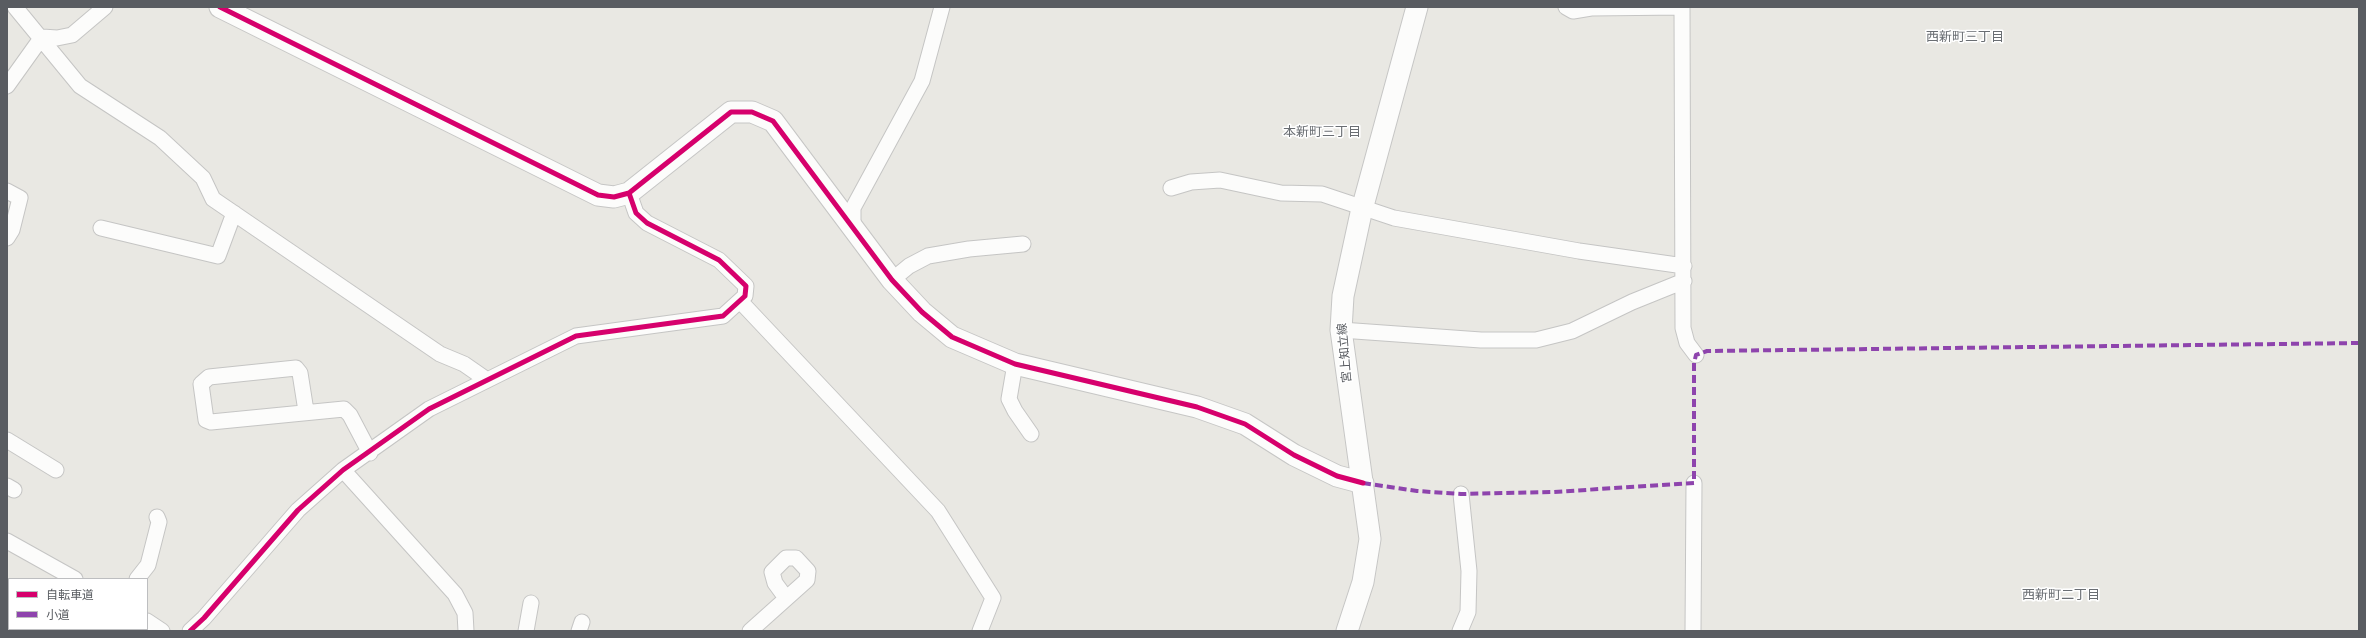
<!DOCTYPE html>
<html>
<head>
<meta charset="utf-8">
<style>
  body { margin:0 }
  #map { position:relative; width:2366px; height:638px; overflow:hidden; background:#e9e8e3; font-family:"Noto Sans","Noto Sans JP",sans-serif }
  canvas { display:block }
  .frame { position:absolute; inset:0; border:8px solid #595c61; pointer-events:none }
  .legend { position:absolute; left:8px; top:578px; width:140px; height:52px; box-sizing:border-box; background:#fff; border:1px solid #bdbec0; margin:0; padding:5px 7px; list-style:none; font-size:12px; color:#595c61 }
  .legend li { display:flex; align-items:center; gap:8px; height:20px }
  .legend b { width:20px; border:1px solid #bdbec0 }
</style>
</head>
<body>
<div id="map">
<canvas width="2366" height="638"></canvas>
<div class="frame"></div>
<ul class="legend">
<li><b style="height:5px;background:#d6006c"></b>自転車道</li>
<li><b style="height:5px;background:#8e44ad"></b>小道</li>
</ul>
</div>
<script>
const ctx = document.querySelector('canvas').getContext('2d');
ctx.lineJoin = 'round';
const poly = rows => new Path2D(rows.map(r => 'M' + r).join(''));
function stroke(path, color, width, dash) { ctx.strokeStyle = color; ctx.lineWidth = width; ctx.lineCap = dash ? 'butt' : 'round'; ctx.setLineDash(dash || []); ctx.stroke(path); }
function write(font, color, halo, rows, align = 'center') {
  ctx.font = font + ' "Noto Sans","Noto Sans JP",sans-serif'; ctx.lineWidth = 3; ctx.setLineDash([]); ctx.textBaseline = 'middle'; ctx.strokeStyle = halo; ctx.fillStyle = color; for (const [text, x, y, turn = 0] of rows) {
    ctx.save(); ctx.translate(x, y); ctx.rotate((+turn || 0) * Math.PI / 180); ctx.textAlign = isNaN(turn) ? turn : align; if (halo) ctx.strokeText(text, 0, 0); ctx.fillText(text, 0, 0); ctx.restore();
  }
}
const street = poly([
  [15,7,80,86,160,138,203,178,213,199,440,354,464,364,487,380],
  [1566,7,1573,11,1591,8,1682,7,1683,328,1687,343,1696,355],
  [42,37,57,38,72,35,105,7],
  [7,86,42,37],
  [1171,188,1191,182,1220,180,1281,193,1322,194,1394,218,1579,251,1684,266],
  [7,191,20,198,12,230,7,238],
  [101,228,218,256,234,213],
  [853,228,853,208,922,81,942,7],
  [892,280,909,266,928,256,969,249,1023,244],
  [740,301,938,511,993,598,980,631],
  [1341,330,1481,340,1536,340,1572,331,1632,302,1684,281],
  [1015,364,1009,399,1015,411,1031,434],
  [306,411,300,373,296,368,209,377,201,384,206,420,211,422,344,409,350,415,370,453],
  [7,440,56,470],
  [343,470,455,594,465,613,466,631],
  [7,486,14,490],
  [7,541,75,579],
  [137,579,148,565,159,522,157,517],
  [147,621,162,631],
  [71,631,72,629],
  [190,631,204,618,298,510,343,470,429,409,576,336,723,316,745,296,746,286,719,260,647,223,636,213,629,193],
  [526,631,531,603],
  [579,631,582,622],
  [750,631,807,580,808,571,796,558,786,558,772,572,775,583,786,598],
  [1460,631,1468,612,1469,571,1461,494],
  [1693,631,1694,483]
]);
const secondary = poly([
  [220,7,598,195,614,197,629,193,731,112,752,112,773,121,892,280,922,312,952,337,1015,364,1197,407,1245,424,1294,455,1337,476,1363,483],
  [1347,631,1363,582,1370,539,1341,330,1343,296,1361,213,1417,7]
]);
stroke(street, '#c5c5c4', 17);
stroke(secondary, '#c6c6c5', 23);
stroke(street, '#fcfcfb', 15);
stroke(secondary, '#fcfcfb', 21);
stroke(poly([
  [1363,483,1417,491,1461,494,1553,492,1694,483,1694,363,1696,355,1707,351,2359,343]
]), '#8e44ad', 4, [8, 4]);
stroke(poly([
  [220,7,598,195,614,197,629,193,731,112,752,112,773,121,892,280,922,312,952,337,1015,364,1197,407,1245,424,1294,455,1337,476,1363,483],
  [190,631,204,618,298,510,343,470,429,409,576,336,723,316,745,296,746,286,719,260,647,223,636,213,629,193]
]), '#d6006c', 5);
write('12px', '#595c61', '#fff', [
  ["宮上知立線",1345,353,-95]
]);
write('13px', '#6a6e73', '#fff', [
  ["西新町三丁目",1965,37],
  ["本新町三丁目",1322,132],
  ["西新町二丁目",2061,595]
]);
</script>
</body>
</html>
